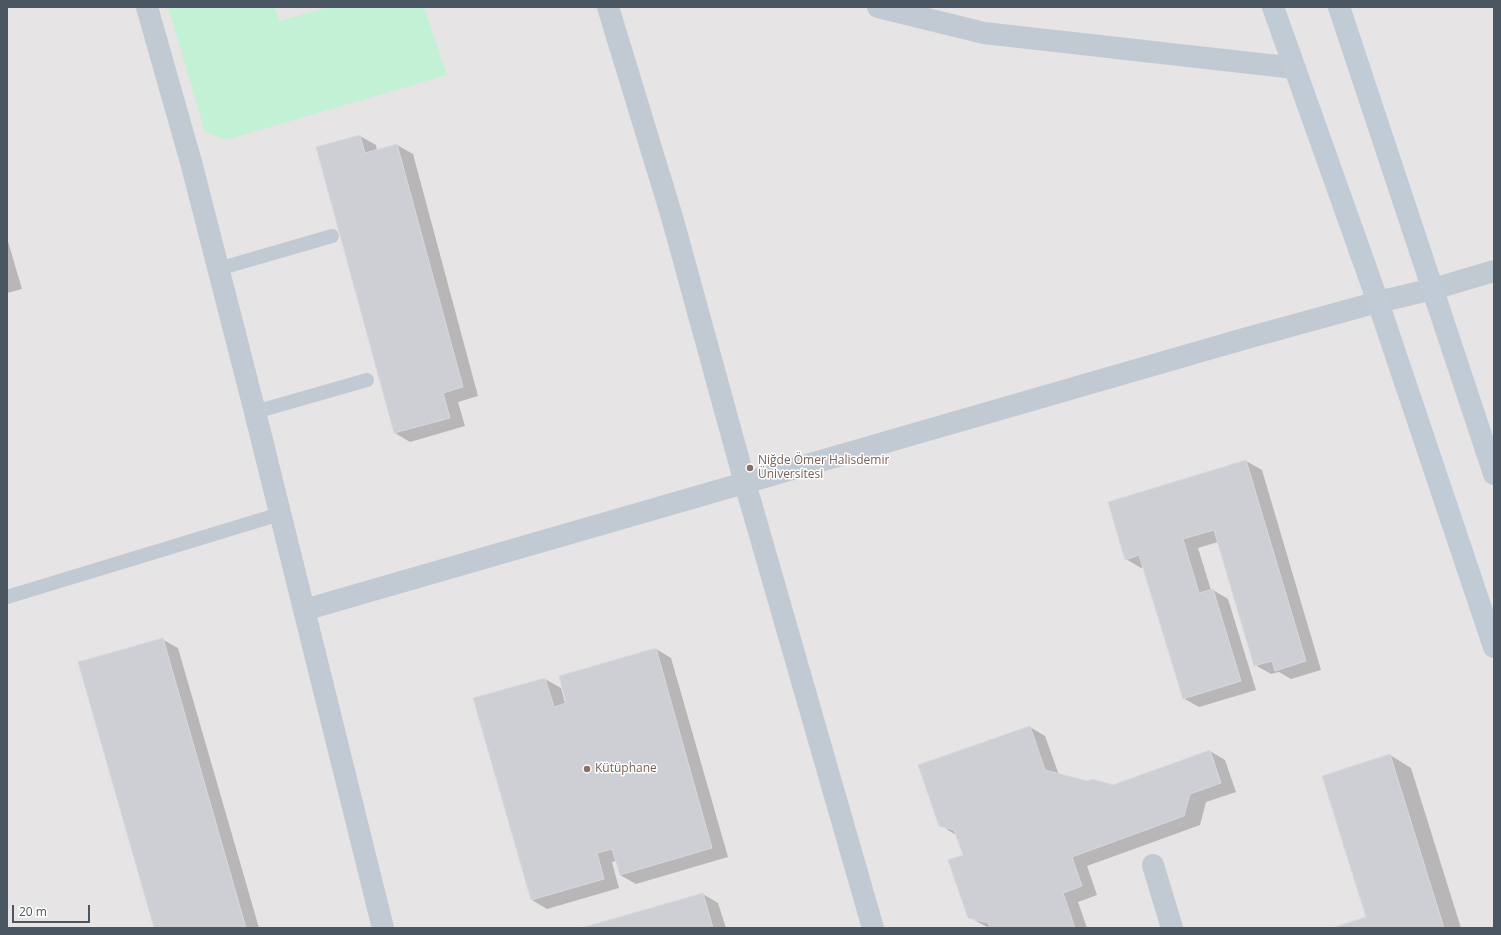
<!DOCTYPE html>
<html>
<head>
<meta charset="utf-8">
<style>
  body { margin:0 }
  #map { position:relative; width:1501px; height:935px; overflow:hidden; background:#f5f3f3; font-family:"Open Sans",sans-serif }
  canvas { display:block }
  .frame { position:absolute; inset:0; border:8px solid #4a5661; pointer-events:none }
  .scale { position:absolute; left:12px; top:905px; width:78px; height:18px; box-sizing:border-box; border:2px solid #4a5661; border-top:0; padding-left:5px; font-size:12px; line-height:14px; white-space:nowrap; color:#4a5661; -webkit-text-stroke:3px #fff; paint-order:stroke }
</style>
</head>
<body>
<div id="map">
<canvas width="1501" height="935"></canvas>
<div class="frame"></div>
<div class="scale">20 m</div>
</div>
<script>
const ctx = document.querySelector('canvas').getContext('2d');
ctx.lineJoin = 'round';
function fillPath(path, color) { ctx.fillStyle = color; ctx.fill(path, 'evenodd'); }
const poly = rows => new Path2D(rows.map(r => 'M' + r).join(''));
function stroke(path, color, width, dash) { ctx.strokeStyle = color; ctx.lineWidth = width; ctx.lineCap = dash ? 'butt' : 'round'; ctx.setLineDash(dash || []); ctx.stroke(path); }
function write(font, color, halo, rows, align = 'center') {
  ctx.font = font + ' "Open Sans",sans-serif'; ctx.lineWidth = 3; ctx.setLineDash([]); ctx.textBaseline = 'middle'; ctx.strokeStyle = halo; ctx.fillStyle = color; for (const [text, x, y, turn = 0] of rows) {
    ctx.save(); ctx.translate(x, y); ctx.rotate((+turn || 0) * Math.PI / 180); ctx.textAlign = isNaN(turn) ? turn : align; if (halo) ctx.strokeText(text, 0, 0); ctx.fillText(text, 0, 0); ctx.restore();
  }
}
fillPath(poly([
  [7,7,1494,7,1494,928,7,928]
]), '#e6e4e5');
fillPath(poly([
  [168,7,274,7,280,21,329,7,424,7,447,75,226,140,205,132]
]), '#c3f1d5');
fillPath(poly([
  [360,136,376,145,377,151,397,145,413,154,478,396,458,402,465,426,410,442,395,433],
  [7,238,22,289,7,293],
  [1246,461,1262,470,1321,670,1291,679,1279,672,1271,674,1255,665,1218,542,1198,548,1211,590,1213,590,1228,599,1256,690,1199,707,1183,698,1144,567,1141,568,1126,559],
  [162,639,178,648,259,928,155,928],
  [656,649,671,658,728,857,636,884,620,875,616,861,612,862,619,888,547,909,532,900,545,679,561,688,565,703],
  [1030,727,1045,736,1059,775,1088,782,1113,786,1210,751,1225,760,1236,792,1206,802,1200,825,1087,866,1097,895,1078,902,1087,928,991,928,985,926,969,917,964,856,956,835,940,825],
  [1390,755,1411,768,1461,928,1336,928,1367,918],
  [703,894,718,903,726,928,584,928]
]), '#0003');
const building = poly([
  [360,135,365,153,397,144,463,387,443,393,450,418,394,433,316,147,360,135],
  [1246,460,1306,661,1275,671,1272,661,1254,666,1214,530,1183,539,1199,593,1213,589,1241,681,1183,699,1139,555,1125,560,1108,502,1246,460],
  [163,638,246,928,154,928,78,662,163,638],
  [656,648,712,848,620,875,612,849,597,853,604,879,531,900,473,698,545,678,554,707,566,703,559,676,656,648],
  [1030,726,1045,770,1088,781,1092,779,1113,785,1210,750,1221,783,1190,794,1184,816,1072,857,1082,886,1063,893,1075,928,990,928,988,923,968,918,948,860,963,855,954,830,939,826,918,765,1030,726],
  [1390,754,1444,928,1332,928,1366,917,1322,776,1390,754],
  [703,893,713,928,581,928,703,893]
]);
fillPath(building, '#cdcfd5');
stroke(building, '#d7d9de', 1);
stroke(poly([
  [218,269,332,236],
  [255,412,367,380],
  [7,597,280,514]
]), '#c1cad2', 14);
stroke(poly([
  [147,7,191,162,255,412,383,928],
  [608,7,672,217,745,483,873,928],
  [878,7,984,33,1295,68],
  [304,610,1247,338,1378,302,1433,289,1494,271],
  [1153,865,1172,928]
]), '#c1cad2', 22);
stroke(poly([
  [1273,7,1378,302,1494,647],
  [1339,7,1494,474]
]), '#c1cbd6', 22);
for (const [x, y, r, color] of [
  [750,468,4,"#8d6e63"],
  [587,769,4,"#8d6e63"]
]) { const dot = new Path2D(); dot.arc(x, y, r, 0, 2 * Math.PI); ctx.fillStyle = color; ctx.fill(dot); stroke(dot, '#fff', 1.5); }
write('12px', '#785e54', '#fff', [
  ["Niğde Ömer Halisdemir",758,461],
  ["Üniversitesi",758,475],
  ["Kütüphane",595,769]
], 'left');
</script>
</body>
</html>
